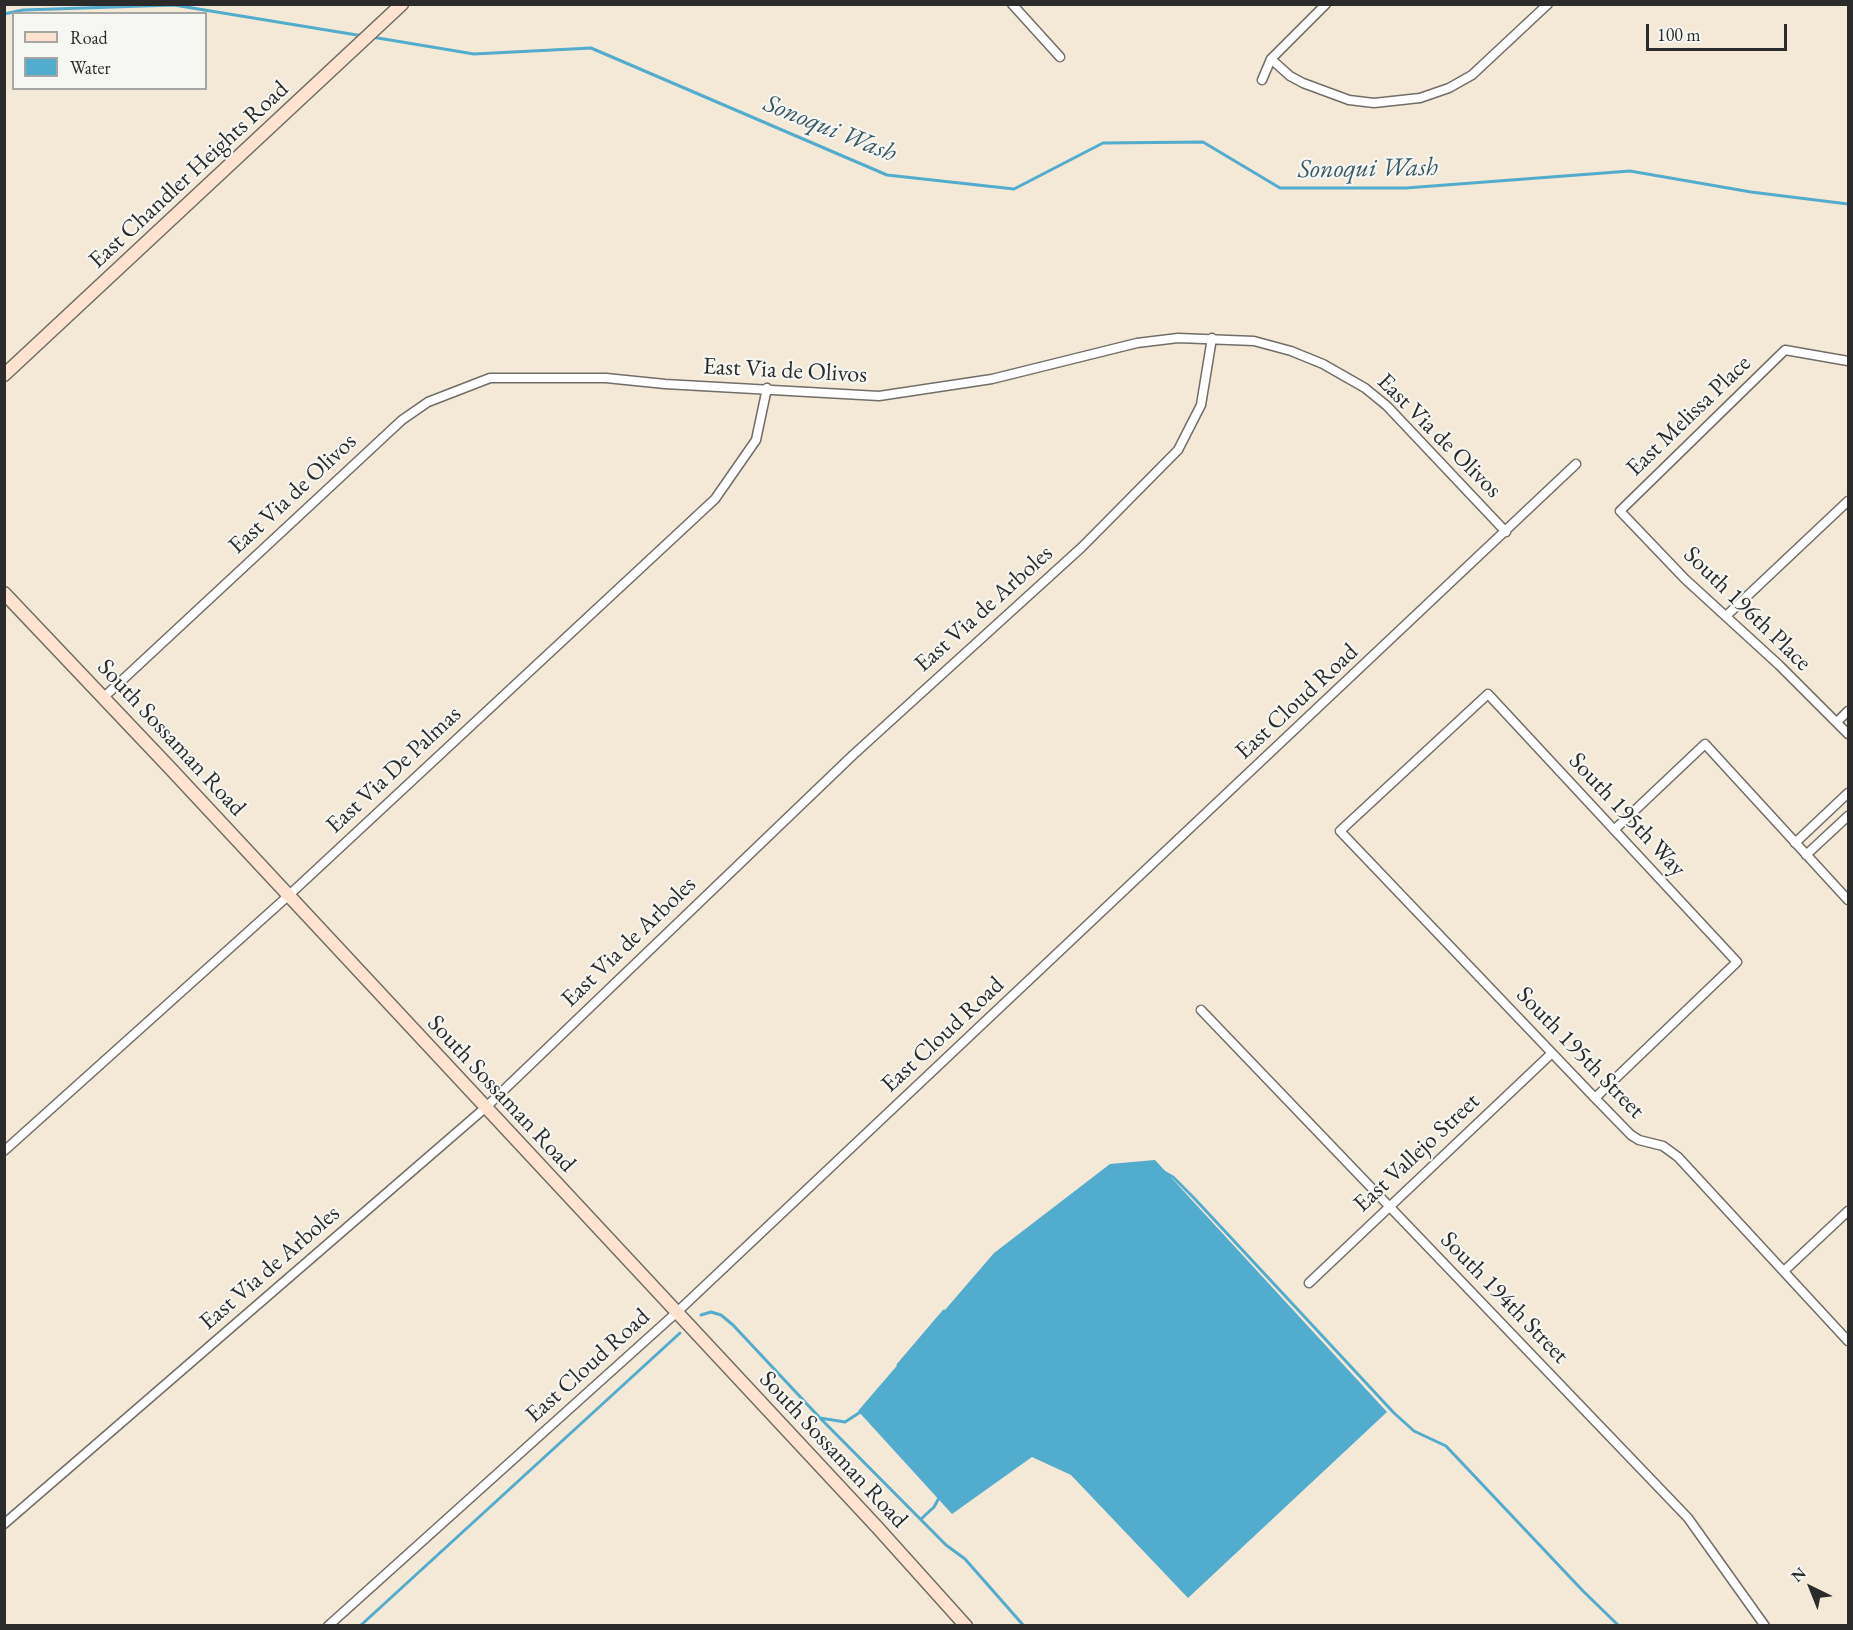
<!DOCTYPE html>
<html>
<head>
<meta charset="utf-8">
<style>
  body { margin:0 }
  #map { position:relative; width:1853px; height:1630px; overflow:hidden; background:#f4e8d6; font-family:"EB Garamond",serif }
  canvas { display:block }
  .frame { position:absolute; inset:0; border:6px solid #2b2b2b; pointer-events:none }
  .legend { position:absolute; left:12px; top:12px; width:195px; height:78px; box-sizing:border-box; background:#f6f6f2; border:2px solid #a5a5a2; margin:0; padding:8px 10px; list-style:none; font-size:18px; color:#2b2b2b }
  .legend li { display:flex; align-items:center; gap:12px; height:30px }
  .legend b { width:30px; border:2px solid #a5a5a2 }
  .north { position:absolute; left:1781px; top:1558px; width:60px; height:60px; -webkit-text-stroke:4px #f6f6f2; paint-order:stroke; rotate:317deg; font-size:16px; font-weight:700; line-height:24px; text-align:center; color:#2b2b2b }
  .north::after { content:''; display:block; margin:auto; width:21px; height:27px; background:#2b2b2b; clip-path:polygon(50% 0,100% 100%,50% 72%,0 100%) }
  .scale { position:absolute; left:1646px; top:24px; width:141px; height:27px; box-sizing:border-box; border:3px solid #2b2b2b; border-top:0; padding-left:8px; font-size:18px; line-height:21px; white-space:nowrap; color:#2b2b2b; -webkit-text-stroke:4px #f6f6f2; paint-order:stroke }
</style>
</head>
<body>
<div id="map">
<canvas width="1853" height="1630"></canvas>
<div class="frame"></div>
<ul class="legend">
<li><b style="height:8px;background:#fee3d1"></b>Road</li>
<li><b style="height:16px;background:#51acce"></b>Water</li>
</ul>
<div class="north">N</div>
<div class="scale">100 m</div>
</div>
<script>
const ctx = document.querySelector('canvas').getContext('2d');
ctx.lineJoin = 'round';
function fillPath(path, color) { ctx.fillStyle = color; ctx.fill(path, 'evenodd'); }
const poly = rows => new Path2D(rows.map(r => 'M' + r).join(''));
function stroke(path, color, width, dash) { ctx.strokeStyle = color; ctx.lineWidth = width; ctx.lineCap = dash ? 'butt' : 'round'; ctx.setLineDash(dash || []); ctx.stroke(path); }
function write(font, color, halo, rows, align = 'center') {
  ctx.font = font + ' "EB Garamond",serif'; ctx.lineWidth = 4.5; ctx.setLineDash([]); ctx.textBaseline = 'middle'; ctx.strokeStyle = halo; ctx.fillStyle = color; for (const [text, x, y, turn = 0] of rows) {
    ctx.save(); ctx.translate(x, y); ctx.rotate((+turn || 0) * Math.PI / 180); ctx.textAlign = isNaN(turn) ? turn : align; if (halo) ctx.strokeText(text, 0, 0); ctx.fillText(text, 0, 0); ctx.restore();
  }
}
fillPath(poly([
  [1155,1160,1387,1412,1188,1598,1071,1475,1032,1457,952,1514,858,1411,994,1253,1110,1164]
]), '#51acce');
stroke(poly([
  [4,14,23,10,174,5,363,36],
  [372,37,474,54,591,48,887,175,1014,189,1103,143,1203,142,1280,188,1406,188,1630,171,1751,192,1848,204],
  [1164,1172,1173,1177,1194,1198,1394,1413,1414,1431,1446,1446,1583,1591,1619,1626],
  [701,1315,711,1312,721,1315,733,1325,820,1418,946,1545,965,1559,1024,1626],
  [898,1365,944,1311],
  [820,1418,845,1422,862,1411],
  [921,1519,934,1507,940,1496],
  [360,1626,680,1333]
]), '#51acce', 3);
const street = poly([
  [1012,4,1060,57],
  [1271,59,1290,76,1303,83,1349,100,1374,103,1420,98,1449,88,1472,75,1548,4],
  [1262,80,1271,59,1326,4],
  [1848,361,1785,350,1620,511,1685,579,1779,665,1848,734],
  [1726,616,1848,501],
  [104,697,402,420,428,402,490,378,606,378,665,384,879,396,992,379,1137,343,1178,338,1254,341,1291,351,1323,364,1365,388,1387,406,1506,532],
  [1837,722,1848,711],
  [1614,830,1705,744,1848,900],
  [1795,843,1848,793],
  [1806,855,1848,816],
  [1201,1010,1688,1518,1765,1626],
  [1595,1098,1737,962,1488,694,1340,831,1552,1053,1595,1098,1631,1135,1639,1140,1663,1146,1678,1157,1848,1341],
  [4,1151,288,896,715,499,756,440,767,388],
  [1784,1271,1848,1211],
  [1309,1283,1552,1053],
  [4,1524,485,1108,853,755,1082,547,1178,450,1201,405,1212,338],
  [328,1626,676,1313,1576,464]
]);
const secondary = poly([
  [4,375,402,4],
  [4,593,170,768,877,1527,966,1626]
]);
stroke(street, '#716d67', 11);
stroke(secondary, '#716d67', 15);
stroke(street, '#fff', 8);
stroke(secondary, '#fee3d1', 12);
write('24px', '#2b2b2b', '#f6f6f2', [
  ["East Chandler Heights Road",189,175,-43],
  ["East Via de Olivos",785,371,3],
  ["East Melissa Place",1689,416,-44],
  ["East Via de Olivos",1439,436,45],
  ["East Via de Olivos",293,494,-43],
  ["East Via de Arboles",984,609,-42],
  ["South 196th Place",1747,609,44],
  ["East Cloud Road",1297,702,-43],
  ["South Sossaman Road",171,738,47],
  ["East Via De Palmas",394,770,-43],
  ["South 195th Way",1627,815,47],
  ["East Via de Arboles",629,942,-44],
  ["East Cloud Road",943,1035,-43],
  ["South 195th Street",1580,1053,46],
  ["South Sossaman Road",501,1094,47],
  ["East Vallejo Street",1417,1153,-43],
  ["East Via de Arboles",270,1268,-41],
  ["South 194th Street",1504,1298,46],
  ["East Cloud Road",588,1366,-42],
  ["South Sossaman Road",833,1450,47]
]);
write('italic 26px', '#385864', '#f6f6f2', [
  ["Sonoqui Wash",830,129,22],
  ["Sonoqui Wash",1368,169,-1]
]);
</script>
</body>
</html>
